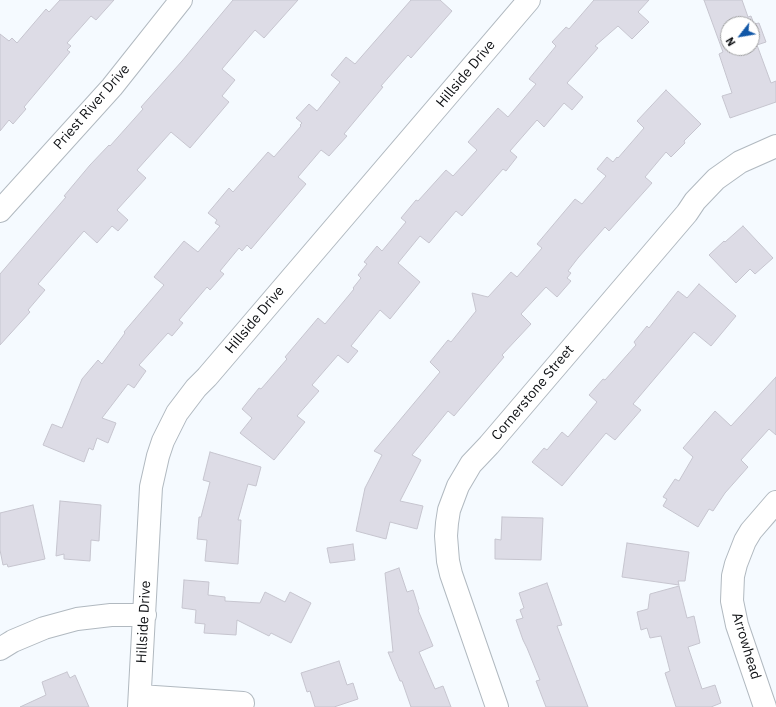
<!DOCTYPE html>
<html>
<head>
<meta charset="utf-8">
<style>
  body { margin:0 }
  #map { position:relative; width:776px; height:707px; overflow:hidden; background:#f5faff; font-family:"IBM Plex Sans",sans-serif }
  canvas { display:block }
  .north { position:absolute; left:720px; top:16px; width:40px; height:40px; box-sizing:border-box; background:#fff; border:1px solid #9fa0a1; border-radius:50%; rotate:239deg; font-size:11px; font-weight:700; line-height:16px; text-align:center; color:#0f1114 }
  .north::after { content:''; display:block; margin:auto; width:14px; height:18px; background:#1157a7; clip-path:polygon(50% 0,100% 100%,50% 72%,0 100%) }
</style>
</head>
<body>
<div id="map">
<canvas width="776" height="707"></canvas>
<div class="north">N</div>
</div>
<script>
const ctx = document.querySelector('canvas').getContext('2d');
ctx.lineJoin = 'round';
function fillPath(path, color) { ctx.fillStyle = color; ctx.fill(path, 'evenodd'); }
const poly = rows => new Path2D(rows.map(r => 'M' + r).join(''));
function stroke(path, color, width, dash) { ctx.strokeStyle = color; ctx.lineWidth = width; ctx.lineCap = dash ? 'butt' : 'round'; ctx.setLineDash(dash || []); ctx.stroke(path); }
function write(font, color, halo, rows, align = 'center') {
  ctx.font = font + ' "IBM Plex Sans",sans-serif'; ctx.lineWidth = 4; ctx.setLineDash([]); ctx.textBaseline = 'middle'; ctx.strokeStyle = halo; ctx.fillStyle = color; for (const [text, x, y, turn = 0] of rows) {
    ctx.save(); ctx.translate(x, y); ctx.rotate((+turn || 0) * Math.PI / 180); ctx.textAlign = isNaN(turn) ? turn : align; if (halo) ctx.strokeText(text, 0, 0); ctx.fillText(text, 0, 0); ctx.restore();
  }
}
const building = poly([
  [60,0,114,0,96,20,91,16,67,43,71,46,67,50,70,52,24,107,26,109,13,124,9,120,0,131,0,34,9,41,12,38,17,43,46,9,49,12,60,0],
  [233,0,298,0,264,38,255,30,222,69,235,80,222,96,229,102,190,148,171,132,137,170,146,178,117,210,128,220,118,231,112,226,97,243,84,231,38,284,45,290,28,310,30,312,0,345,0,274,66,197,64,196,90,165,109,145,110,146,143,109,141,107,182,61,233,0],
  [411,0,440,0,452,11,411,58,408,55,381,86,383,87,344,134,347,136,329,156,321,150,298,177,306,184,251,249,247,245,242,251,239,248,220,271,224,274,210,290,207,287,179,320,183,323,172,336,168,333,139,365,146,371,134,388,128,384,102,418,116,423,108,443,97,438,93,450,89,448,84,462,43,445,52,424,62,428,82,379,98,360,102,364,125,333,124,332,164,285,154,277,184,241,198,252,220,226,215,223,217,220,208,213,229,188,233,192,268,152,274,157,301,126,300,125,302,123,296,118,309,104,317,111,340,82,331,75,346,57,355,64,411,0],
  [594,0,649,0,638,12,649,22,632,39,618,26,595,46,598,48,567,83,583,97,572,110,564,103,544,127,537,120,510,151,517,157,506,171,503,169,462,216,456,211,429,243,420,236,398,263,420,282,390,319,380,310,351,346,358,351,348,363,338,355,312,385,319,391,297,416,305,422,274,460,240,433,252,418,242,409,259,388,261,389,287,359,285,357,318,318,325,324,354,289,353,288,361,278,358,275,367,264,364,262,377,246,382,251,406,222,401,218,416,200,418,201,446,170,453,176,477,150,468,142,498,108,508,117,536,84,529,79,556,46,552,42,566,27,569,29,594,0],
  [704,0,742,0,748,17,751,16,754,24,759,23,766,42,757,45,771,83,776,81,776,102,730,118,722,96,732,93,719,54,723,52,704,0],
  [728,24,752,24,752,48,728,48,728,24],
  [666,90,701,124,684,141,685,143,671,157,666,152,645,177,652,183,609,231,605,227,578,258,568,271,571,273,567,278,571,281,557,297,546,287,521,314,531,324,502,355,504,357,454,416,448,411,412,455,421,460,400,501,423,506,417,529,390,522,386,539,356,531,365,488,382,455,374,451,440,372,430,362,448,340,451,342,476,311,472,293,488,297,511,272,517,277,542,248,537,244,575,199,582,204,606,176,597,169,607,157,613,162,617,157,618,158,644,128,637,121,666,90],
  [743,226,773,258,755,274,750,269,736,283,709,255,724,241,725,242,743,226],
  [699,284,736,316,711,346,694,332,633,404,641,410,615,440,606,433,562,486,532,462,544,448,547,450,562,432,568,437,597,402,589,395,603,379,605,380,636,345,634,342,647,326,649,328,678,291,687,298,699,284],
  [776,377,776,435,769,429,741,460,748,467,725,493,713,511,709,509,698,527,663,506,667,499,663,497,675,479,679,481,693,457,683,448,715,411,731,426,776,377],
  [210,452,261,467,256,486,248,484,238,520,241,520,238,564,205,561,207,540,197,539,199,517,201,517,210,482,203,480,210,452],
  [60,501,101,505,99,541,91,540,90,561,64,559,64,554,56,556,60,501],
  [33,505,45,559,8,567,7,564,3,565,0,550,0,513,33,505],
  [502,517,543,518,541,560,495,559,495,539,501,540,502,517],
  [627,543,689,552,685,581,678,581,679,585,622,577,627,543],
  [353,544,355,560,330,563,327,548,353,544],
  [399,568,407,592,413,590,419,609,418,610,433,646,419,652,435,689,443,686,451,707,411,707,402,681,400,681,388,652,393,652,385,573,399,568],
  [184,580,209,582,208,595,225,597,225,601,260,603,265,592,285,602,290,592,311,603,291,643,271,633,269,636,237,620,236,635,204,633,205,624,195,623,196,610,182,608,184,580],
  [547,583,562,625,557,626,588,707,546,707,536,681,540,680,527,648,523,640,516,620,523,618,520,610,524,608,519,593,547,583],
  [679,586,687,618,694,616,700,643,688,647,702,689,715,685,721,703,711,707,676,707,665,673,670,671,661,636,650,638,647,628,641,630,637,612,648,609,650,594,679,586],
  [339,661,347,685,353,683,358,699,334,707,315,707,310,691,307,692,301,673,339,661],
  [67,672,70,678,75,675,89,707,20,707,46,695,42,682,67,672]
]);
fillPath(building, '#dddce6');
stroke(building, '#c6c5cf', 1);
const minor = poly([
  [0,211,112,87,181,0],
  [0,649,13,641,44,628,77,619,111,615,145,615],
  [140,696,243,703],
  [139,707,151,487,158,456,163,441,177,413,196,388,207,377,529,0],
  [497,707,451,574,448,561,446,536,447,523,449,510,458,486,471,464,489,445,687,213,695,201,716,179,740,162,776,146],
  [765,707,737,625,732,601,733,576,736,564,745,541,751,531,776,502]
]);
stroke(minor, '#b1b9c0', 24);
stroke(minor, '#fff', 22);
write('14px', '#0f1114', '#fff', [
  ["Hillside Drive",466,74,-50],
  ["Priest River Drive",92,107,-49],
  ["Hillside Drive",255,320,-50],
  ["Cornerstone Street",533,393,-50],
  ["Hillside Drive",144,622,-87],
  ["Arrowhead",746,646,73]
]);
</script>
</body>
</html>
